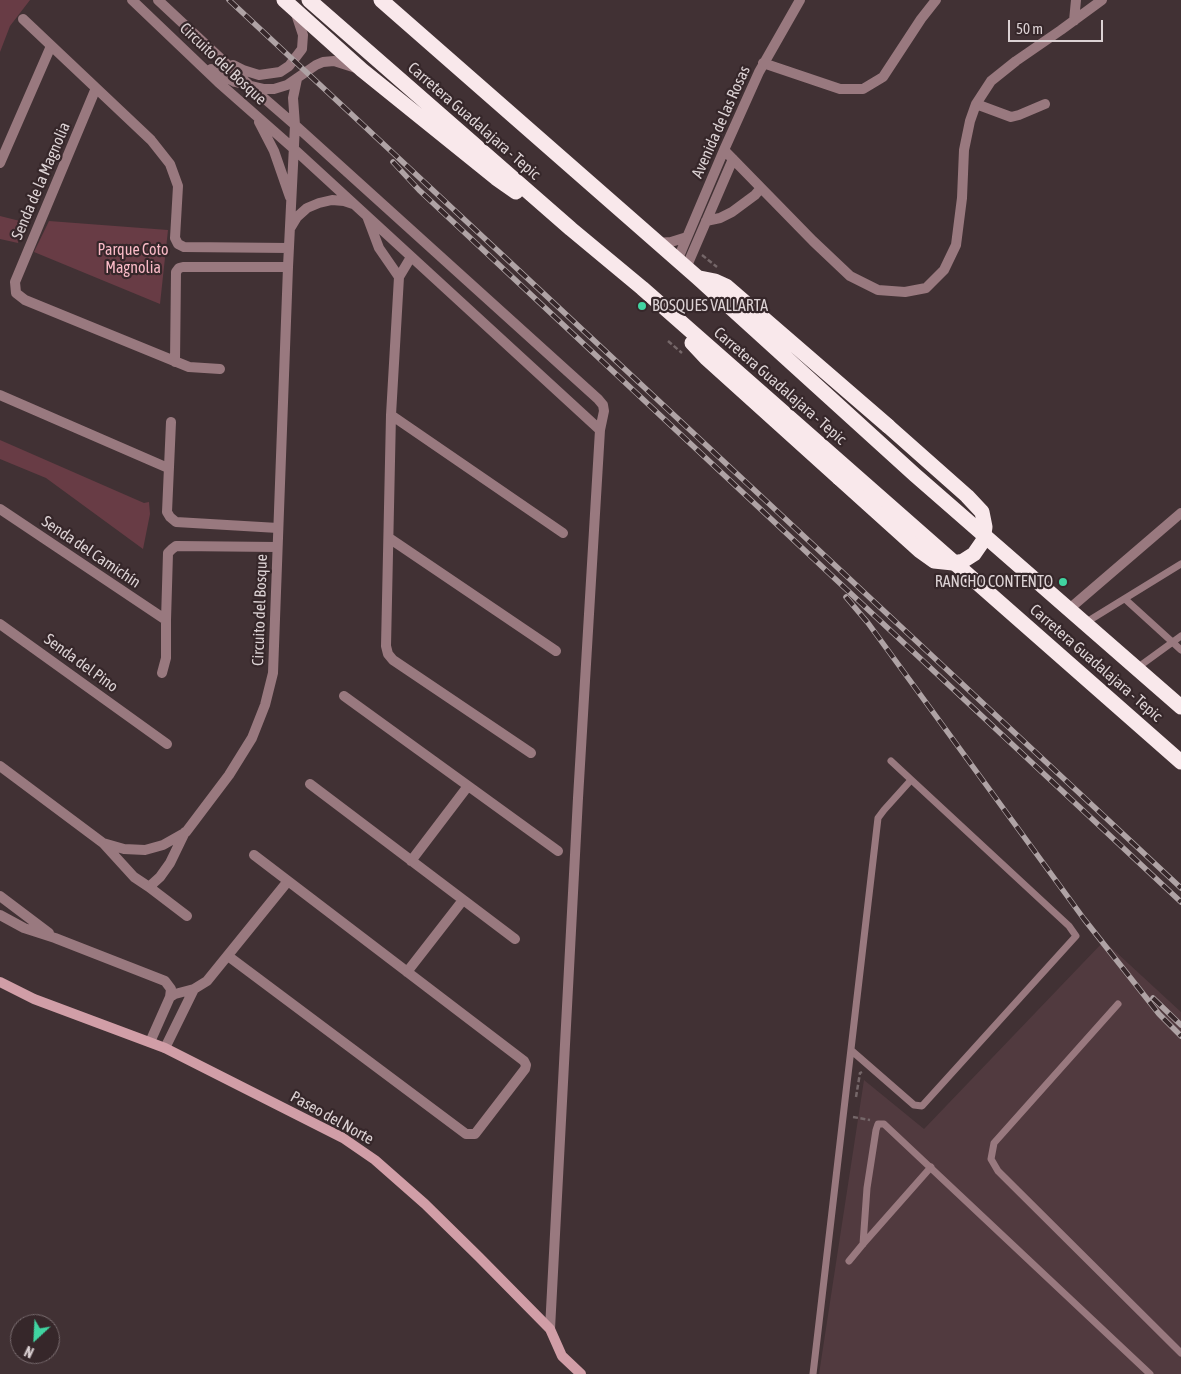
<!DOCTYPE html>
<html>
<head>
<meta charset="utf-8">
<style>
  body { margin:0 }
  #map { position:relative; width:1181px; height:1374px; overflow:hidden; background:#413134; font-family:"Asap Condensed",sans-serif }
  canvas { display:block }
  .north { position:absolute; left:10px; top:1314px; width:50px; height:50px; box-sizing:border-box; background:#36272a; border:1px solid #786b6e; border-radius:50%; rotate:205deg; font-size:14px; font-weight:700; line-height:20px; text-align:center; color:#dcd2d4 }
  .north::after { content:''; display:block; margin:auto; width:18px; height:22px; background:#40d4a1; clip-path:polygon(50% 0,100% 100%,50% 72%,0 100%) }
  .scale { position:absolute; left:1008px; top:20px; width:95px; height:22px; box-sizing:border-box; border:2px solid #dcd2d4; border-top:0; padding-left:6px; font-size:15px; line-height:18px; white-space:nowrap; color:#dcd2d4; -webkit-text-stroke:4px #36272a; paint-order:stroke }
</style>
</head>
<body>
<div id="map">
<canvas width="1181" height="1374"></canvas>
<div class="north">N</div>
<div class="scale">50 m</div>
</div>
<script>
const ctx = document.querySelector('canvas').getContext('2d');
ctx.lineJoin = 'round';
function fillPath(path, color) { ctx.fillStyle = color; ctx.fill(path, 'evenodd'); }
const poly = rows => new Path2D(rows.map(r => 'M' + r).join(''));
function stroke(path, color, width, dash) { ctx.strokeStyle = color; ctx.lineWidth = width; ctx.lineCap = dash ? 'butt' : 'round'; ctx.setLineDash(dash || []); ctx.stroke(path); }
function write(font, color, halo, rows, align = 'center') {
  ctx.font = font + ' "Asap Condensed",sans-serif'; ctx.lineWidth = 4.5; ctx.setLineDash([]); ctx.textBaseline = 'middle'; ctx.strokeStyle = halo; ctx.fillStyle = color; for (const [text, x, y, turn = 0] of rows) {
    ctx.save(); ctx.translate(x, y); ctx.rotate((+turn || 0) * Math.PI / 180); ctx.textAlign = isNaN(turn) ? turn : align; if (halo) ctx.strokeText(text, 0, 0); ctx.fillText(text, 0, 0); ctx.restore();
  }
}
fillPath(poly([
  [1104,941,1181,1012,1181,1374,819,1374,864,1080,924,1129]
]), '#513a3f');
fillPath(poly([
  [0,0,30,0,10,26,0,52],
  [0,216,24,222,18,243,0,239],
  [49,221,168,230,160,304,34,252],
  [0,440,144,503,149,502,150,514,143,549,46,478,0,459]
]), '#683c45');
stroke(poly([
  [702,255,717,267],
  [668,341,682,353],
  [856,1097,860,1073,862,1072],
  [853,1117,870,1120]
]), '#756769', 2.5, [5, 2.5]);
stroke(poly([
  [1125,599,1181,650],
  [1085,623,1181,564],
  [1137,668,1181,636],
  [1118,1004,994,1143,991,1159,998,1171,1181,1353],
  [852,1051,914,1105,922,1106,1076,936,1069,926,891,761],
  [863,1244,867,1188,876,1130,878,1124,884,1124,1150,1374],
  [849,1261,863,1244,931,1167],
  [813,1374,878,818,884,810,911,780]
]), '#99797f', 7);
stroke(poly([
  [132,0,218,82,294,149,600,430],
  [158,0,250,86,295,125,598,399,603,405,604,411,600,430,578,798,550,1329],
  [23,19,151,140,170,164,178,186,175,238,178,244,184,247,289,248],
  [1074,21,1076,0],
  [763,63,840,89,863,89,883,77,921,19,936,0],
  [233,65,243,70,259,75,280,72,289,66,302,49,303,35,296,14],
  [211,69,235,82,264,89,274,89,287,85,316,65,323,62,334,61,356,68],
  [96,88,15,282,16,293,25,300,189,367,220,369],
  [976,104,1011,117,1019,115,1045,104],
  [259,122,274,151,290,197],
  [724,150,813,241,850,276,878,290,905,292,926,288,944,270,956,245,962,198,964,150,970,121,976,104,991,81,1016,61,1061,30,1102,0],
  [0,163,51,46],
  [367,216,379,248,399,277],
  [706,221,720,218,732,212,755,195,761,188],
  [291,227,297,217,307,208,319,203,332,200,344,201,353,204],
  [657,243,671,242,687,237],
  [411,257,399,277,391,415,386,646,388,654,393,660,531,753],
  [677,261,724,150,759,72,800,0],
  [686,268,733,159],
  [175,362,176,272,179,268,183,267,288,267],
  [0,395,168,468],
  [391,415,563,533],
  [171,422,167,512,170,517,176,522,278,528],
  [0,509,166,620],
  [389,538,556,651],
  [1068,610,1181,513],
  [0,624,167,744],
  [162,673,166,658,166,620,168,553,172,549,176,546,277,547],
  [344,696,558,851],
  [0,766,103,843,124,849,145,850,163,845,186,832,229,775,252,738,265,705,273,673,288,267,295,125,293,98,297,79],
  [310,784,515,939],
  [103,843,134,877,149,887,160,877,170,863,185,832],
  [411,861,468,786],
  [149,887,187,916],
  [0,896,49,933],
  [0,915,24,928,55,938,165,981,171,989,170,997],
  [228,956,466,1134,475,1134,525,1069,526,1065,524,1061,254,855],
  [407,972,463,900],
  [150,1042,170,997,175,994,194,989,207,981,288,881],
  [165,1048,194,989]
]), '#99797f', 10);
stroke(poly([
  [0,982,34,999,165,1048,343,1138,375,1160,425,1204,479,1257,550,1329,562,1356,581,1374]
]), '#d19ea7', 10);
stroke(poly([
  [284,0,362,70,496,178,516,192],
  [309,0,571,229,642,288,1181,762],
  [381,0,697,277,915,475,1181,707],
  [700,278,715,281,726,286,888,426],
  [692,343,706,358,839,478]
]), '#f9e8eb', 15);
const rail = poly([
  [229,0,1181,888],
  [393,162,419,190,1181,902],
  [846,597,868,623,1084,919,1159,1014,1181,1036],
  [1153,998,1181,1025]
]);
stroke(rail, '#afa3a5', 5.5);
stroke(rail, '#36272a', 4, [11]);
stroke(poly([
  [839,478,920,551,934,561,953,563,963,561,974,554,983,541,985,527,982,512,967,496,888,426]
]), '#f9e8eb', 15);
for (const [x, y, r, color] of [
  [642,306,5,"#40d4a1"],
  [1063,582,5,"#40d4a1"]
]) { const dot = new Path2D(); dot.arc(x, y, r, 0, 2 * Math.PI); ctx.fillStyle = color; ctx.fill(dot); stroke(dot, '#36272a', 2); }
write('16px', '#dcd2d4', '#36272a', [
  ["Circuito del Bosque",223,64,43],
  ["Carretera Guadalajara - Tepic",474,121,41],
  ["Avenida de las Rosas",721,122,-66],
  ["Senda de la Magnolia",41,181,-67],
  ["Carretera Guadalajara - Tepic",780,386,41],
  ["Senda del Camichín",91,552,34],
  ["Circuito del Bosque",260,610,-88],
  ["Senda del Pino",81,663,36],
  ["Carretera Guadalajara - Tepic",1096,663,41],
  ["Paseo del Norte",332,1118,29]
]);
write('16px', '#f9bac6', '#36272a', [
  ["Parque Coto",133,250],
  ["Magnolia",133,268]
]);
write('16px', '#dcd2d4', '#36272a', [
  ["BOSQUES VALLARTA",652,306],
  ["RANCHO CONTENTO",1053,582,"right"]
], 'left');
</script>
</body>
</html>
